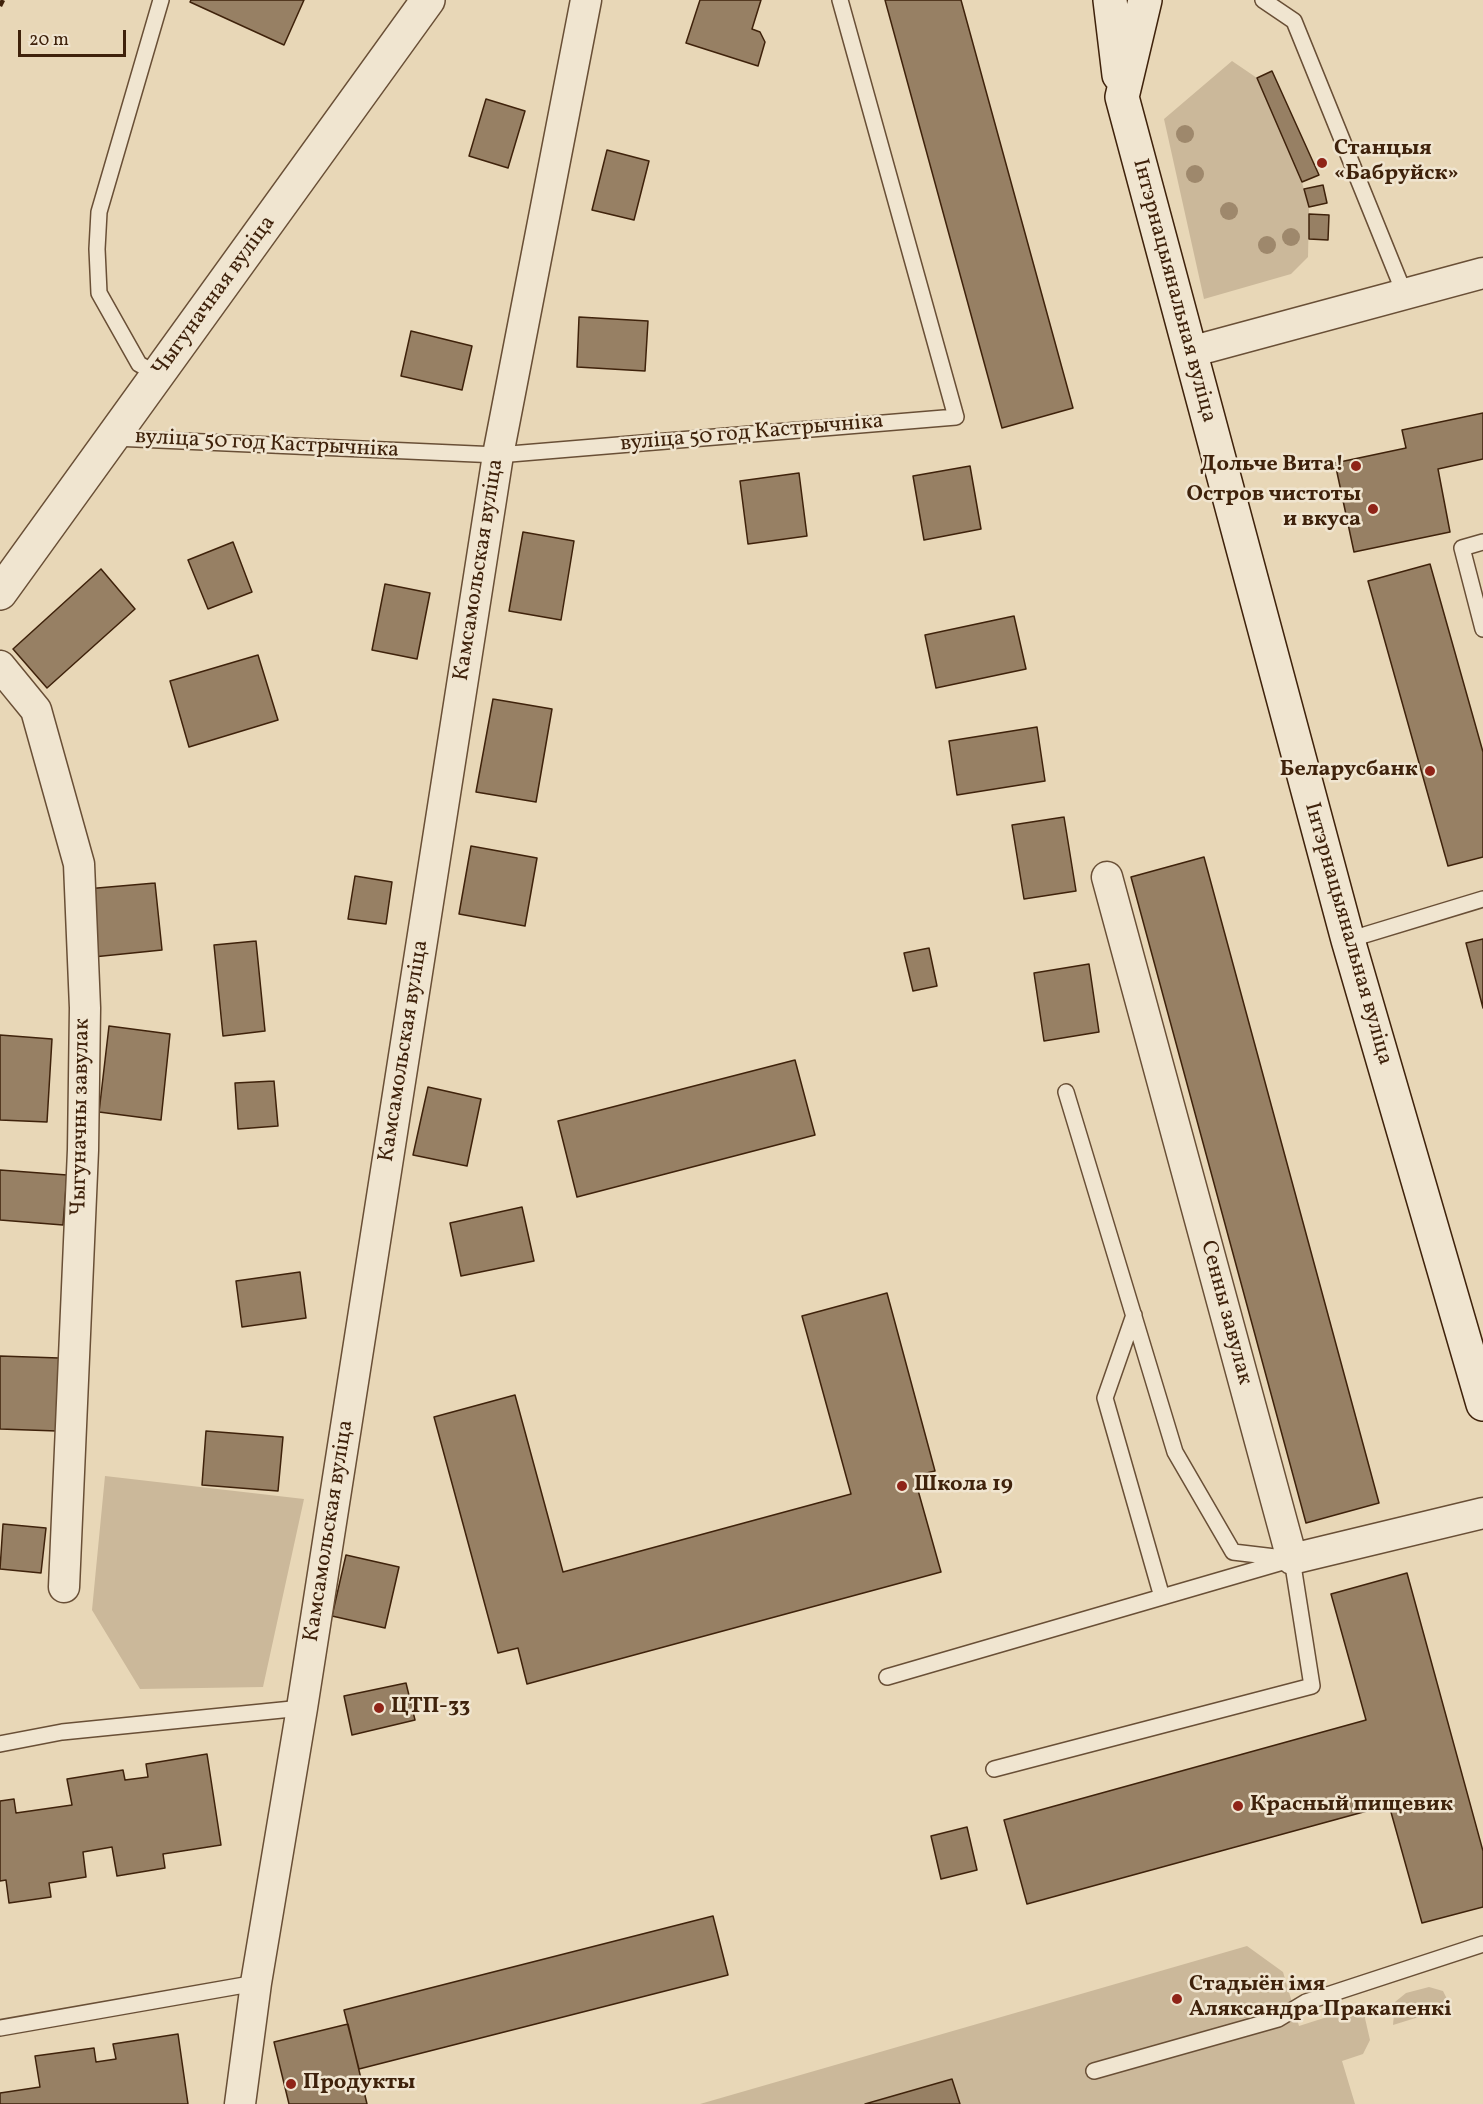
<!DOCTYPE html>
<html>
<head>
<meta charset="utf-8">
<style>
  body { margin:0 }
  #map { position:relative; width:1483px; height:2104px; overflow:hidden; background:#e8d7b7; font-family:Vollkorn,serif }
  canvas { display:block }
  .scale { position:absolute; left:18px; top:30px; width:108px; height:27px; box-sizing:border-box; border:3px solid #3f220b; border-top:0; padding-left:8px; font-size:18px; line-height:21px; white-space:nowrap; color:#3f220b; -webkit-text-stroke:4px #f0e5d0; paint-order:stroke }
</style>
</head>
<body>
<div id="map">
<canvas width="1483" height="2104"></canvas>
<div class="scale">20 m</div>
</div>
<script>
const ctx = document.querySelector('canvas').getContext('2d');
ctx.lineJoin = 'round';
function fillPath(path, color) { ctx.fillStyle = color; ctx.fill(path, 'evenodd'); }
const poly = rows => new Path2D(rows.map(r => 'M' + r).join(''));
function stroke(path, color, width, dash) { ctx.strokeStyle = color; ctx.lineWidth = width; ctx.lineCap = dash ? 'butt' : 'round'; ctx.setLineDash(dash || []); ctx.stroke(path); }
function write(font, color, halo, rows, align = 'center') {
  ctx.font = font + ' Vollkorn,serif'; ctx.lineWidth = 5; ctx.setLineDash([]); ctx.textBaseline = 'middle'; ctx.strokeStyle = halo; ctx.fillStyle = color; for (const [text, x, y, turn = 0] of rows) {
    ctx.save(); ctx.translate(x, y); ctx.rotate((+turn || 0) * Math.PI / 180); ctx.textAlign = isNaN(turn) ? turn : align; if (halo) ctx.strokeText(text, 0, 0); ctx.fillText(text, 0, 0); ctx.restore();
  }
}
fillPath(poly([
  [1232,61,1257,78,1302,182,1309,209,1308,257,1291,274,1204,299,1164,119],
  [105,1476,304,1499,263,1687,140,1689,92,1610],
  [1247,1946,1283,1972,1299,2026,1349,2010,1364,2014,1370,2040,1363,2054,1342,2061,1355,2104,700,2104],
  [1429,1987,1443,1991,1451,2007,1393,2025,1395,2002,1406,1993]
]), '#cbb89a');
const building = poly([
  [191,0,304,0,284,45,190,2,191,0],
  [700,0,761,0,752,29,760,32,765,42,758,66,686,43,700,0],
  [885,0,961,0,1073,408,1002,428,885,0],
  [1272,71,1319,175,1302,182,1257,78,1272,71],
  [486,99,525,111,508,168,469,156,486,99],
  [607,150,649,161,634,220,592,210,607,150],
  [1323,185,1327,203,1309,207,1304,189,1323,185],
  [1309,214,1329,215,1328,240,1309,239,1309,214],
  [579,317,648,321,645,371,577,367,579,317],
  [411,331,472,346,462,390,401,376,411,331],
  [1483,413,1483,459,1438,469,1450,532,1354,552,1335,463,1406,448,1402,430,1483,413],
  [970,466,981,529,924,540,913,476,970,466],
  [799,473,807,536,748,544,740,481,799,473],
  [523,532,574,541,561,620,509,611,523,532],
  [233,542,252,592,208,609,188,560,233,542],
  [1430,564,1483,752,1483,857,1448,866,1368,581,1430,564],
  [101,569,135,609,47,688,13,649,101,569],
  [385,584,430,593,417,659,372,650,385,584],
  [1014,616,1026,669,936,688,925,635,1014,616],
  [258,655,278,720,189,747,170,681,258,655],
  [493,699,552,709,536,802,476,792,493,699],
  [1037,727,1045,781,957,795,949,741,1037,727],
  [1064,817,1076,891,1024,899,1012,825,1064,817],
  [471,846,537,858,525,926,459,914,471,846],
  [1204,857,1379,1503,1306,1523,1131,877,1204,857],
  [355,876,392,882,386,924,348,919,355,876],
  [155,883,162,950,93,957,86,889,155,883],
  [1483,939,1483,1008,1466,943,1483,939],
  [256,941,265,1031,223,1036,214,945,256,941],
  [929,948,937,986,913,991,904,953,929,948],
  [1089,964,1099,1032,1044,1041,1034,973,1089,964],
  [109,1026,170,1034,161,1120,99,1112,109,1026],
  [0,1035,52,1039,47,1122,0,1120,0,1035],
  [795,1060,815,1135,577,1197,558,1121,795,1060],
  [274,1081,278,1126,238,1129,235,1083,274,1081],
  [428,1087,481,1099,467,1166,413,1155,428,1087],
  [0,1170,67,1175,63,1225,0,1220,0,1170],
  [522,1207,534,1261,461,1276,450,1223,522,1207],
  [300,1272,306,1318,242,1327,236,1281,300,1272],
  [887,1293,935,1471,914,1476,941,1572,527,1684,518,1648,498,1653,434,1417,515,1395,563,1572,851,1494,802,1316,887,1293],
  [0,1356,59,1358,57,1431,0,1429,0,1356],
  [206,1431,283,1437,278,1491,202,1485,206,1431],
  [3,1524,46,1528,41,1573,0,1569,3,1524],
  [346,1555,399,1567,385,1628,332,1616,346,1555],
  [1407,1573,1483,1851,1483,1907,1422,1923,1389,1805,1027,1904,1004,1820,1366,1720,1331,1594,1407,1573],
  [406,1683,415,1720,352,1735,344,1696,406,1683],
  [207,1754,221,1845,163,1854,165,1868,117,1876,112,1847,83,1852,86,1877,49,1883,51,1897,9,1903,6,1880,0,1881,0,1801,14,1799,16,1813,72,1805,67,1779,123,1770,125,1780,148,1777,146,1764,207,1754],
  [967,1827,977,1870,941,1879,931,1836,967,1827],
  [713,1916,728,1975,359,2069,344,2010,713,1916],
  [348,2024,367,2104,289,2104,274,2042,348,2024],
  [178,2034,188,2104,0,2104,0,2093,40,2087,35,2056,94,2048,96,2062,116,2059,113,2044,178,2034],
  [952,2079,960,2104,865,2104,952,2079]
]);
fillPath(building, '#978064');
stroke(building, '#3f220b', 1.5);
const service = poly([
  [1263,0,1294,21,1405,295],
  [159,375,139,364,99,293,97,249,99,212,161,0],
  [114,438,498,455,956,417,840,0],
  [1483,542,1462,548,1483,629],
  [1348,940,1483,899],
  [1066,1092,1175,1452,1233,1552,1292,1559],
  [1134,1315,1105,1398,1162,1597],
  [887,1677,1286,1561],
  [0,1744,62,1732,302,1708],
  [994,1769,1312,1686,1292,1559],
  [0,2028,256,1983],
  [1094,2071,1278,2019,1306,2002,1483,1944]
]);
const minor = poly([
  [1190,352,1483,273],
  [0,666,36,710,79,864,85,1008,83,1150,64,1587],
  [1107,877,1292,1559,1483,1513],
  [240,2104,256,1983,302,1708,498,455,586,0]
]);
const tertiary = poly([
  [0,593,428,0]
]);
const secondary = poly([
  [1110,0,1119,75],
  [1145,0,1122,97,1348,940,1483,1404]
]);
stroke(service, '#694f36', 18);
stroke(minor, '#694f36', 33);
stroke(tertiary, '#694f36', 36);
stroke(secondary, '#3f220b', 36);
stroke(service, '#f0e5d0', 15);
stroke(minor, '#f0e5d0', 30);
stroke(tertiary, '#f0e5d0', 33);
stroke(secondary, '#f0e5d0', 33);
stroke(poly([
  [0,6,3,0]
]), '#3f220b', 4.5, [10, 10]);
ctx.fillStyle = '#9e886c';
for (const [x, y] of [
  [1185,134],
  [1195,174],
  [1229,211],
  [1291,237],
  [1267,245]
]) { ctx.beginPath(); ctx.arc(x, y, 9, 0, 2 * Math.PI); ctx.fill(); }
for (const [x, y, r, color] of [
  [1322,163,6,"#8f2418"],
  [1356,466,6,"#8f2418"],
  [1373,509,6,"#8f2418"],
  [1430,771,6,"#8f2418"],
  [902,1486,6,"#8f2418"],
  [379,1708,6,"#8f2418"],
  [1238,1806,6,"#8f2418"],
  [1177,1999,6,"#8f2418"],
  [291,2084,6,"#8f2418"]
]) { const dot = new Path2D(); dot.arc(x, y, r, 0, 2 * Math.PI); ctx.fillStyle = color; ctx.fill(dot); stroke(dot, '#f0e5d0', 2); }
write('bold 22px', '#3f220b', '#f0e5d0', [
  ["Станцыя",1334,150],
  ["«Бабруйск»",1334,175],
  ["Дольче Вита!",1344,466,"right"],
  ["Остров чистоты",1361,496,"right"],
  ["и вкуса",1361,521,"right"],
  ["Беларусбанк",1418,771,"right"],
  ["Школа 19",914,1486],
  ["ЦТП-33",391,1708],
  ["Красный пищевик",1250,1806],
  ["Стадыён імя",1189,1986],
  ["Аляксандра Пракапенкі",1189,2011],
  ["Продукты",303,2084]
], 'left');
write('22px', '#3f220b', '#f0e5d0', [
  ["Інтэрнацыянальная вуліца",1173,291,75],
  ["Чыгуначная вуліца",215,297,-54],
  ["вуліца 50 год Кастрычніка",752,434,-5],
  ["вуліца 50 год Кастрычніка",267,445,3],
  ["Камсамольская вуліца",480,570,-81],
  ["Інтэрнацыянальная вуліца",1347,934,74],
  ["Камсамольская вуліца",405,1051,-81],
  ["Чыгуначны завулак",82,1117,-89],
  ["Сенны завулак",1225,1313,75],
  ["Камсамольская вуліца",330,1531,-81]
]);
</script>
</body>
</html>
